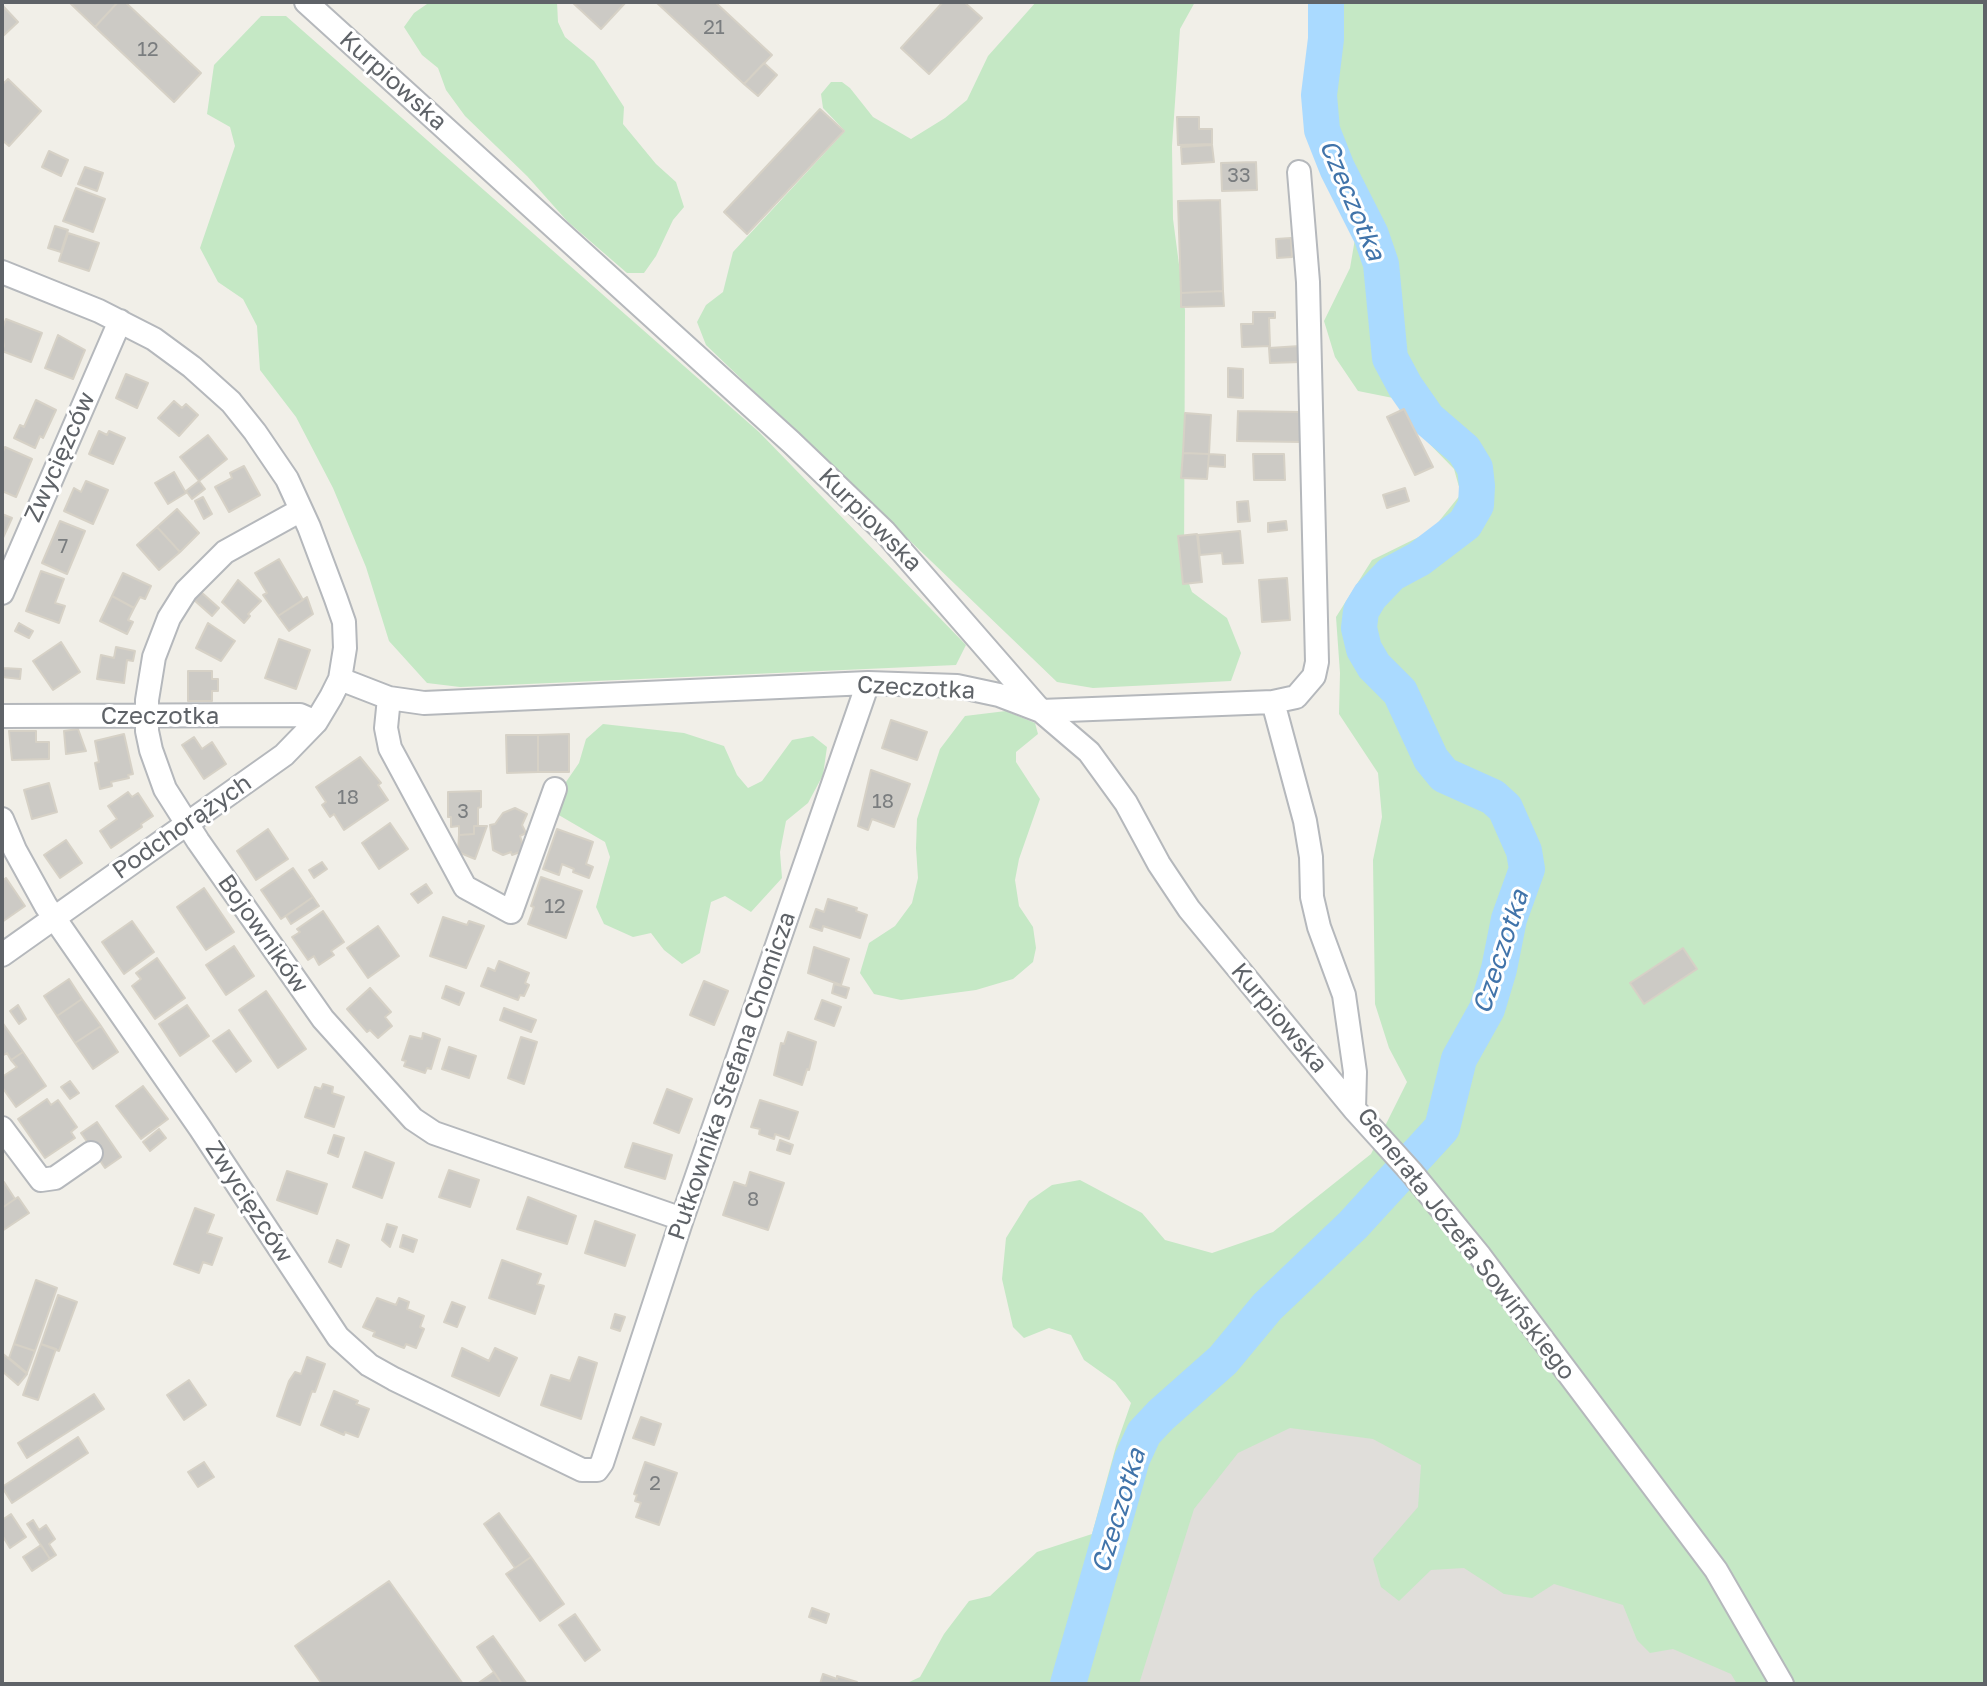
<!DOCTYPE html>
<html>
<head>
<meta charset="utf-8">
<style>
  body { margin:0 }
  #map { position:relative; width:1987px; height:1686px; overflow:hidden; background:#f1efe8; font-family:"Golos Text",sans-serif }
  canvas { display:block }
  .frame { position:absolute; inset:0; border:4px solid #5f6368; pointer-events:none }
</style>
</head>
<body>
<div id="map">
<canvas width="1987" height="1686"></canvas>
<div class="frame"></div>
</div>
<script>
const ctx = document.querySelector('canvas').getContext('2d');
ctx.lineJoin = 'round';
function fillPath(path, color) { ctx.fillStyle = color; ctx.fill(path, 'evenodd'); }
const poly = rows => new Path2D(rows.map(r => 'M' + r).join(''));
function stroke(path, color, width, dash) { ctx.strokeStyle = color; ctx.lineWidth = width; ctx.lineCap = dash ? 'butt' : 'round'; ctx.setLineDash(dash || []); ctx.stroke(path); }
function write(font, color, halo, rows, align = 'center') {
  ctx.font = font + ' "Golos Text",sans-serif'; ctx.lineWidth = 6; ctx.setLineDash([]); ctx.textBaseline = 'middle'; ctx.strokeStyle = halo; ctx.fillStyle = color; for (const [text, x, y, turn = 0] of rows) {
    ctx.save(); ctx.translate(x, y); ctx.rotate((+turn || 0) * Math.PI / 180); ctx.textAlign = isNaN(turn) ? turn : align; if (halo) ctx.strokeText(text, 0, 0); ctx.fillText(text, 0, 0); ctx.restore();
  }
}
fillPath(poly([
  [1462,1296,1764,1684,1121,1684,1185,1475]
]), '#e0deda');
fillPath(poly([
  [436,2,557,2,558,22,565,37,594,61,624,107,623,124,656,164,676,182,684,207,673,220,656,256,644,273,627,273,568,222,527,176,465,116,446,90,438,68,422,55,404,27,414,13,427,4],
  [1036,2,1195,2,1180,29,1172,146,1173,219,1185,310,1184,570,1192,592,1227,618,1241,653,1231,681,1093,688,1057,682,706,345,697,322,706,305,723,292,733,252,845,131,823,108,821,94,831,82,842,82,850,88,873,117,911,139,945,118,967,100,988,56],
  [1312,2,1985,2,1985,1684,1737,1684,1731,1674,1673,1649,1650,1653,1637,1640,1623,1605,1554,1584,1532,1598,1504,1594,1464,1568,1431,1570,1399,1601,1381,1587,1373,1559,1418,1507,1421,1465,1373,1439,1290,1428,1238,1453,1194,1509,1139,1684,905,1684,920,1677,944,1634,969,1601,990,1596,1037,1552,1092,1534,1116,1446,1131,1403,1115,1382,1084,1360,1071,1335,1049,1328,1024,1338,1013,1327,1002,1279,1006,1238,1029,1201,1052,1185,1080,1180,1142,1213,1165,1240,1212,1253,1273,1232,1371,1154,1407,1082,1389,1048,1375,1004,1373,860,1382,817,1378,773,1339,714,1340,673,1336,617,1372,560,1431,531,1461,494,1454,469,1413,427,1393,398,1358,391,1335,357,1324,321,1350,268,1356,233,1306,120],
  [261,16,286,16,759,432,966,645,956,665,460,687,427,683,389,641,366,567,333,488,296,417,260,370,257,326,243,299,218,282,200,248,235,146,230,127,207,114,214,65],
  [1006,711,1035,723,1038,734,1016,752,1016,762,1040,799,1019,859,1015,880,1019,906,1033,927,1036,948,1033,962,1013,979,976,990,901,1000,874,994,860,973,869,943,895,926,912,903,918,878,916,848,917,819,940,749,965,716],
  [603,724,684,733,724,746,737,775,748,788,762,781,792,740,813,736,827,747,823,775,808,803,786,821,780,852,782,878,751,912,725,896,711,902,700,953,682,964,664,950,651,933,633,937,604,924,596,907,610,857,605,842,557,814,555,798,579,763,586,739]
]), '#c5e8c5');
stroke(poly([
  [1068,1684,1132,1459,1144,1433,1161,1415,1223,1360,1267,1307,1353,1225,1442,1128,1459,1059,1487,1009,1499,969,1509,919,1527,869,1524,851,1505,808,1493,797,1444,775,1431,759,1400,692,1374,666,1364,649,1359,628,1361,611,1370,596,1391,574,1419,559,1465,524,1476,505,1477,486,1475,468,1464,450,1428,419,1405,386,1390,358,1381,264,1371,235,1337,168,1322,130,1319,95,1326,39,1326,2]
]), '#aadaff', 36);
const building = poly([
  [69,2,118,2,95,27,69,2],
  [118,2,125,2,201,73,174,102,95,27,118,2],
  [572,2,626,2,601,29,572,2],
  [656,2,715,2,772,55,744,84,656,2],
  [943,2,964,2,982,18,929,74,901,48,943,2],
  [2,5,18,22,2,37,2,5],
  [764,63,777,75,758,96,744,84,764,63],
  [8,79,41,111,9,146,2,140,2,85,8,79],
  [820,109,844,131,747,234,724,212,820,109],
  [1177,117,1199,117,1199,129,1212,129,1212,144,1178,145,1177,117],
  [1212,145,1214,162,1182,164,1181,147,1212,145],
  [49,151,68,160,61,176,42,167,49,151],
  [1256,162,1257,190,1222,191,1221,163,1256,162],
  [85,167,103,173,97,191,78,184,85,167],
  [76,188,105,199,93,232,63,221,76,188],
  [1220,200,1223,291,1181,293,1178,201,1220,200],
  [55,226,68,230,61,252,48,248,55,226],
  [68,233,99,243,89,271,59,261,68,233],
  [1291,238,1292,257,1277,258,1276,239,1291,238],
  [1223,291,1224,306,1181,307,1181,293,1223,291],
  [1253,312,1275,312,1275,318,1269,318,1270,346,1242,347,1241,324,1253,324,1253,312],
  [6,319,42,333,31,362,2,351,4,346,2,330,6,319],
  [58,335,85,350,73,379,45,368,58,335],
  [1300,346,1301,362,1270,363,1269,348,1300,346],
  [1228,368,1243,369,1243,398,1228,397,1228,368],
  [126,374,148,383,137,408,116,398,126,374],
  [36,400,56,410,43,438,40,436,35,448,14,438,20,425,24,427,36,400],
  [174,401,182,408,186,404,198,415,179,436,158,418,174,401],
  [1404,409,1433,467,1415,475,1387,417,1404,409],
  [1238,411,1301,412,1301,442,1237,441,1238,411],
  [1185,413,1211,415,1209,454,1183,453,1185,413],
  [99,431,107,435,109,431,125,438,113,464,89,454,99,431],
  [208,435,227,459,199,481,180,457,208,435],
  [5,447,32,459,16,497,2,491,2,454,5,447],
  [1183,453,1209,454,1207,479,1181,478,1183,453],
  [1209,454,1225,455,1225,467,1208,466,1209,454],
  [1253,454,1284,454,1285,480,1254,480,1253,454],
  [244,466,260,495,229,512,215,487,232,478,230,473,244,466],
  [174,472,186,493,168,504,155,483,174,472],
  [86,481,108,490,93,524,64,511,74,488,81,492,86,481],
  [199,481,205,489,192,499,186,491,199,481],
  [1405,488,1409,501,1387,508,1383,495,1405,488],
  [203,497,212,514,204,519,195,501,203,497],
  [1248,501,1250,521,1238,522,1237,502,1248,501],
  [177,509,199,533,180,552,157,527,177,509],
  [2,514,12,518,2,540,2,514],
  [60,521,85,531,67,574,42,563,60,521],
  [1286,521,1287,530,1268,532,1268,523,1286,521],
  [157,527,180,552,159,570,137,545,157,527],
  [1240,531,1243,563,1223,564,1222,553,1200,555,1198,535,1240,531],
  [1197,534,1202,582,1183,584,1178,536,1197,534],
  [279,559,303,600,278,616,263,595,267,593,255,573,279,559],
  [41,571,64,579,55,603,65,606,59,623,26,611,41,571],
  [123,573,151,586,145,599,140,597,134,608,112,596,123,573],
  [1287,578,1290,620,1262,622,1259,580,1287,578],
  [238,580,261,601,248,614,250,616,244,623,222,602,238,580],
  [201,592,219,608,212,616,194,600,201,592],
  [112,596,134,608,128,620,133,622,127,634,100,621,112,596],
  [307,597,313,614,289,631,278,616,307,597],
  [19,623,33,631,29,638,15,631,19,623],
  [208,623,235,641,221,661,196,648,208,623],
  [279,639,310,650,296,689,265,678,279,639],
  [61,642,80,672,53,690,33,661,61,642],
  [116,647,135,651,133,661,127,660,124,683,97,679,101,655,114,658,116,647],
  [3,668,21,669,20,679,2,677,3,668],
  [188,671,212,671,212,679,218,679,218,691,212,691,212,701,188,701,188,671],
  [891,720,927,732,917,760,882,748,891,720],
  [78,729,86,751,66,754,64,731,78,729],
  [9,731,36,731,36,742,49,742,49,759,12,760,9,731],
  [124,734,133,774,128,775,129,778,111,782,112,786,100,789,95,763,99,762,95,741,124,734],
  [569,734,569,772,538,772,538,735,569,734],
  [506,735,538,735,538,772,507,773,506,735],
  [194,737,202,749,212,742,226,764,204,779,182,745,194,737],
  [360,757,381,783,378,785,388,800,344,830,334,814,330,817,322,805,326,802,316,787,360,757],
  [871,770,910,784,894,827,872,819,868,830,858,826,871,770],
  [49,783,57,812,32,819,24,790,49,783],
  [481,791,481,807,478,808,478,826,474,826,474,834,459,835,459,826,451,827,451,817,448,817,448,792,481,791],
  [128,792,132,797,138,793,153,816,141,824,142,827,111,848,100,831,117,819,108,806,128,792],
  [515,808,527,814,522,825,526,833,520,836,525,850,512,855,511,852,503,855,493,850,490,825,495,824,503,813,515,808],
  [390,823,408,849,379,869,362,843,390,823],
  [474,826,487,826,475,859,458,852,459,835,474,834,474,826],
  [268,829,288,859,256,880,237,851,268,829],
  [557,829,593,842,586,864,593,867,589,878,573,872,574,869,562,864,559,875,543,869,557,829],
  [66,840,82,863,60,878,44,855,66,840],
  [322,862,327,869,314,878,309,870,322,862],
  [293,868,313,897,281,919,261,890,293,868],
  [541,877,582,891,566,938,528,924,534,907,531,906,541,877],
  [6,878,25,906,2,922,2,881,6,878],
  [426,884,432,893,418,903,411,894,426,884],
  [204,888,234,932,206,950,177,907,204,888],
  [313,897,319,906,291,924,286,916,313,897],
  [828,899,857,908,856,911,867,915,860,938,823,926,822,931,810,927,816,909,824,912,828,899],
  [323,911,344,942,331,951,334,955,319,965,314,956,308,960,292,937,300,932,297,929,323,911],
  [443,917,467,925,469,921,484,926,466,968,430,956,443,917],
  [132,921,154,952,124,974,102,942,132,921],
  [378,926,399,956,368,978,347,948,378,926],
  [234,946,254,976,226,995,206,965,234,946],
  [814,947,849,959,841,985,808,973,814,947],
  [1683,948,1697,969,1644,1004,1630,983,1683,948],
  [157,958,185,998,155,1019,132,986,141,979,136,973,157,958],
  [499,961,529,973,525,983,529,985,524,996,520,995,518,1000,481,986,488,968,495,971,499,961],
  [69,979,82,999,57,1016,44,996,69,979],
  [704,981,728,991,714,1025,690,1015,704,981],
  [834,984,849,988,846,998,832,993,834,984],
  [446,986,464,993,459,1005,442,998,446,986],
  [370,988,391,1012,385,1017,392,1026,378,1038,370,1030,367,1032,347,1009,370,988],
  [266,991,306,1049,278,1068,239,1010,266,991],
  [82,999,101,1026,75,1043,57,1016,82,999],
  [822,1000,841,1007,834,1026,815,1019,822,1000],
  [18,1005,26,1019,19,1024,10,1011,18,1005],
  [187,1005,209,1036,180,1056,159,1024,187,1005],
  [504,1008,536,1020,531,1032,500,1020,504,1008],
  [2,1022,23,1052,11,1060,7,1053,2,1056,2,1022],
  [101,1026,118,1052,93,1069,75,1043,101,1026],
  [229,1030,251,1061,236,1072,213,1041,229,1030],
  [788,1032,816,1042,809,1070,807,1069,802,1085,774,1075,781,1043,784,1044,788,1032],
  [423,1033,440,1039,431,1069,427,1068,425,1073,404,1066,406,1061,402,1060,410,1036,422,1039,423,1033],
  [521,1037,537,1042,524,1084,508,1078,521,1037],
  [449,1047,476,1056,469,1078,442,1069,449,1047],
  [23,1052,46,1086,16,1107,2,1087,2,1077,17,1067,11,1060,23,1052],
  [70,1081,79,1093,70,1099,61,1087,70,1081],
  [323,1084,333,1087,332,1093,344,1097,334,1127,305,1117,315,1087,321,1089,323,1084],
  [143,1086,168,1119,141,1139,116,1106,143,1086],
  [667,1089,692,1099,679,1133,654,1123,667,1089],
  [47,1099,51,1105,58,1100,77,1127,71,1132,75,1138,45,1158,18,1119,47,1099],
  [760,1100,798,1112,789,1139,775,1134,774,1139,759,1134,760,1129,751,1127,760,1100],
  [97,1122,121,1157,105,1168,81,1133,97,1122],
  [159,1129,166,1138,150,1151,143,1142,159,1129],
  [334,1135,344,1138,338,1157,328,1153,334,1135],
  [780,1140,793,1145,790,1154,777,1150,780,1140],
  [633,1143,672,1155,665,1179,625,1167,633,1143],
  [365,1152,394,1163,382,1198,353,1187,365,1152],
  [449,1170,479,1180,470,1207,439,1197,449,1170],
  [287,1171,327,1184,317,1214,277,1200,287,1171],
  [750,1172,784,1183,768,1230,723,1215,734,1182,746,1186,750,1172],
  [4,1182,15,1199,2,1208,2,1183,4,1182],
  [18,1197,29,1213,2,1231,2,1208,18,1197],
  [528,1197,576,1216,567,1244,517,1229,528,1197],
  [195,1208,214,1215,207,1233,222,1238,212,1265,203,1262,199,1273,174,1264,195,1208],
  [595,1221,635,1235,625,1266,585,1253,595,1221],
  [387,1224,397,1227,390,1247,382,1240,387,1224],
  [403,1235,417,1240,413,1252,400,1247,403,1235],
  [337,1240,349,1245,341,1267,329,1262,337,1240],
  [502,1260,541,1274,537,1284,544,1286,535,1314,489,1298,502,1260],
  [36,1280,57,1288,35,1351,14,1344,36,1280],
  [58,1295,77,1302,59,1351,41,1344,58,1295],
  [377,1298,396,1305,399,1298,409,1302,407,1309,424,1316,420,1327,424,1329,416,1348,406,1344,404,1348,373,1336,375,1332,363,1327,377,1298],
  [452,1302,465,1307,457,1327,444,1322,452,1302],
  [615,1314,625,1317,620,1331,611,1328,615,1314],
  [14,1344,35,1351,27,1373,9,1358,14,1344],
  [41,1344,56,1349,38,1400,23,1395,41,1344],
  [462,1348,489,1361,495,1348,517,1358,499,1396,452,1376,462,1348],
  [2,1353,27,1374,18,1385,2,1371,2,1353],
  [307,1357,325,1364,315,1392,312,1391,300,1425,277,1416,289,1381,295,1372,301,1374,307,1357],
  [579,1357,597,1363,581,1419,541,1405,551,1375,570,1381,579,1357],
  [189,1380,206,1405,184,1420,167,1395,189,1380],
  [334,1391,358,1401,356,1404,369,1409,358,1437,345,1432,344,1435,321,1425,334,1391],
  [94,1394,104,1409,27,1458,18,1443,94,1394],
  [641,1417,661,1424,654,1445,633,1438,641,1417],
  [78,1437,88,1453,12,1503,2,1487,78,1437],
  [204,1462,214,1477,198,1487,188,1472,204,1462],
  [645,1462,677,1473,659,1525,636,1517,641,1503,635,1501,637,1495,634,1494,645,1462],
  [499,1513,531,1557,515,1568,484,1524,499,1513],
  [11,1514,26,1537,10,1548,2,1535,2,1520,11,1514],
  [33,1520,39,1530,46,1525,55,1539,49,1544,56,1555,50,1559,27,1524,33,1520],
  [41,1545,50,1559,32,1571,23,1557,41,1545],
  [531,1557,564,1604,540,1621,506,1574,531,1557],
  [389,1581,463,1684,322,1684,295,1646,389,1581],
  [812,1608,829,1614,826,1623,809,1617,812,1608],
  [575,1614,600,1650,585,1661,559,1625,575,1614],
  [493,1636,527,1684,502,1684,477,1647,493,1636],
  [494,1672,502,1684,477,1684,494,1672],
  [823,1674,837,1679,837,1676,857,1682,856,1684,820,1684,823,1674]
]);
fillPath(building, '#cccac5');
stroke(building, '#d6d1c6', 2);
const minor = poly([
  [306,2,791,442,885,532,1041,711,1089,752,1126,803,1159,864,1189,909,1354,1109],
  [2,272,99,311,154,339,192,367,231,402,255,432,287,479,309,527,336,599,344,622,345,648,340,679,331,697,316,722,284,755,2,955],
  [301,510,225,552,186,591,169,618,154,657,147,700,147,731,151,750,165,789,198,841,323,1019,413,1119,434,1133,682,1219],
  [2,593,120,321],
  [340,679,389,698,424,703,868,683,957,686,999,695,1041,711,1273,702,1296,697,1314,676,1317,662,1308,282,1299,172],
  [389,698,386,728,390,748,465,887,511,912,555,789],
  [1273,702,1305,821,1311,857,1312,897,1319,927,1344,995,1355,1072,1354,1109,1412,1173,1480,1256,1716,1570,1782,1684],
  [2,716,300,715,316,722],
  [2,819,15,850,46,906,200,1128,338,1337,369,1365,394,1379,582,1470,597,1470,602,1463,682,1219,868,683],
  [2,1128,41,1180,55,1178,91,1153]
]);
stroke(minor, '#b5b8bc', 26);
stroke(minor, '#fff', 22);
write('20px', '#7a7d7f', null, [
  ["21",714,28],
  ["12",148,50],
  ["33",1239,176],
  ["7",63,547],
  ["18",348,798],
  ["18",883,802],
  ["3",463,812],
  ["12",555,907],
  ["8",753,1200],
  ["2",655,1484]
]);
write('24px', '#5f6368', '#fff', [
  ["Kurpiowska",393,81,42],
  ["Zwycięzców",60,457,-66],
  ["Kurpiowska",870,520,45],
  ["Czeczotka",916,688,3],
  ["Czeczotka",160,716],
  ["Podchorążych",182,827,-35],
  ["Bojowników",263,934,55],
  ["Kurpiowska",1279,1018,50],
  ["Pułkownika Stefana Chomicza",732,1076,-71],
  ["Zwycięzców",249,1202,57],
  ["Generała Józefa Sowińskiego",1466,1244,52]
]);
write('italic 26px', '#4174aa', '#fff', [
  ["Czeczotka",1352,200,67],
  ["Czeczotka",1501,952,-72],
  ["Czeczotka",1119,1511,-73]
]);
</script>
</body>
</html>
